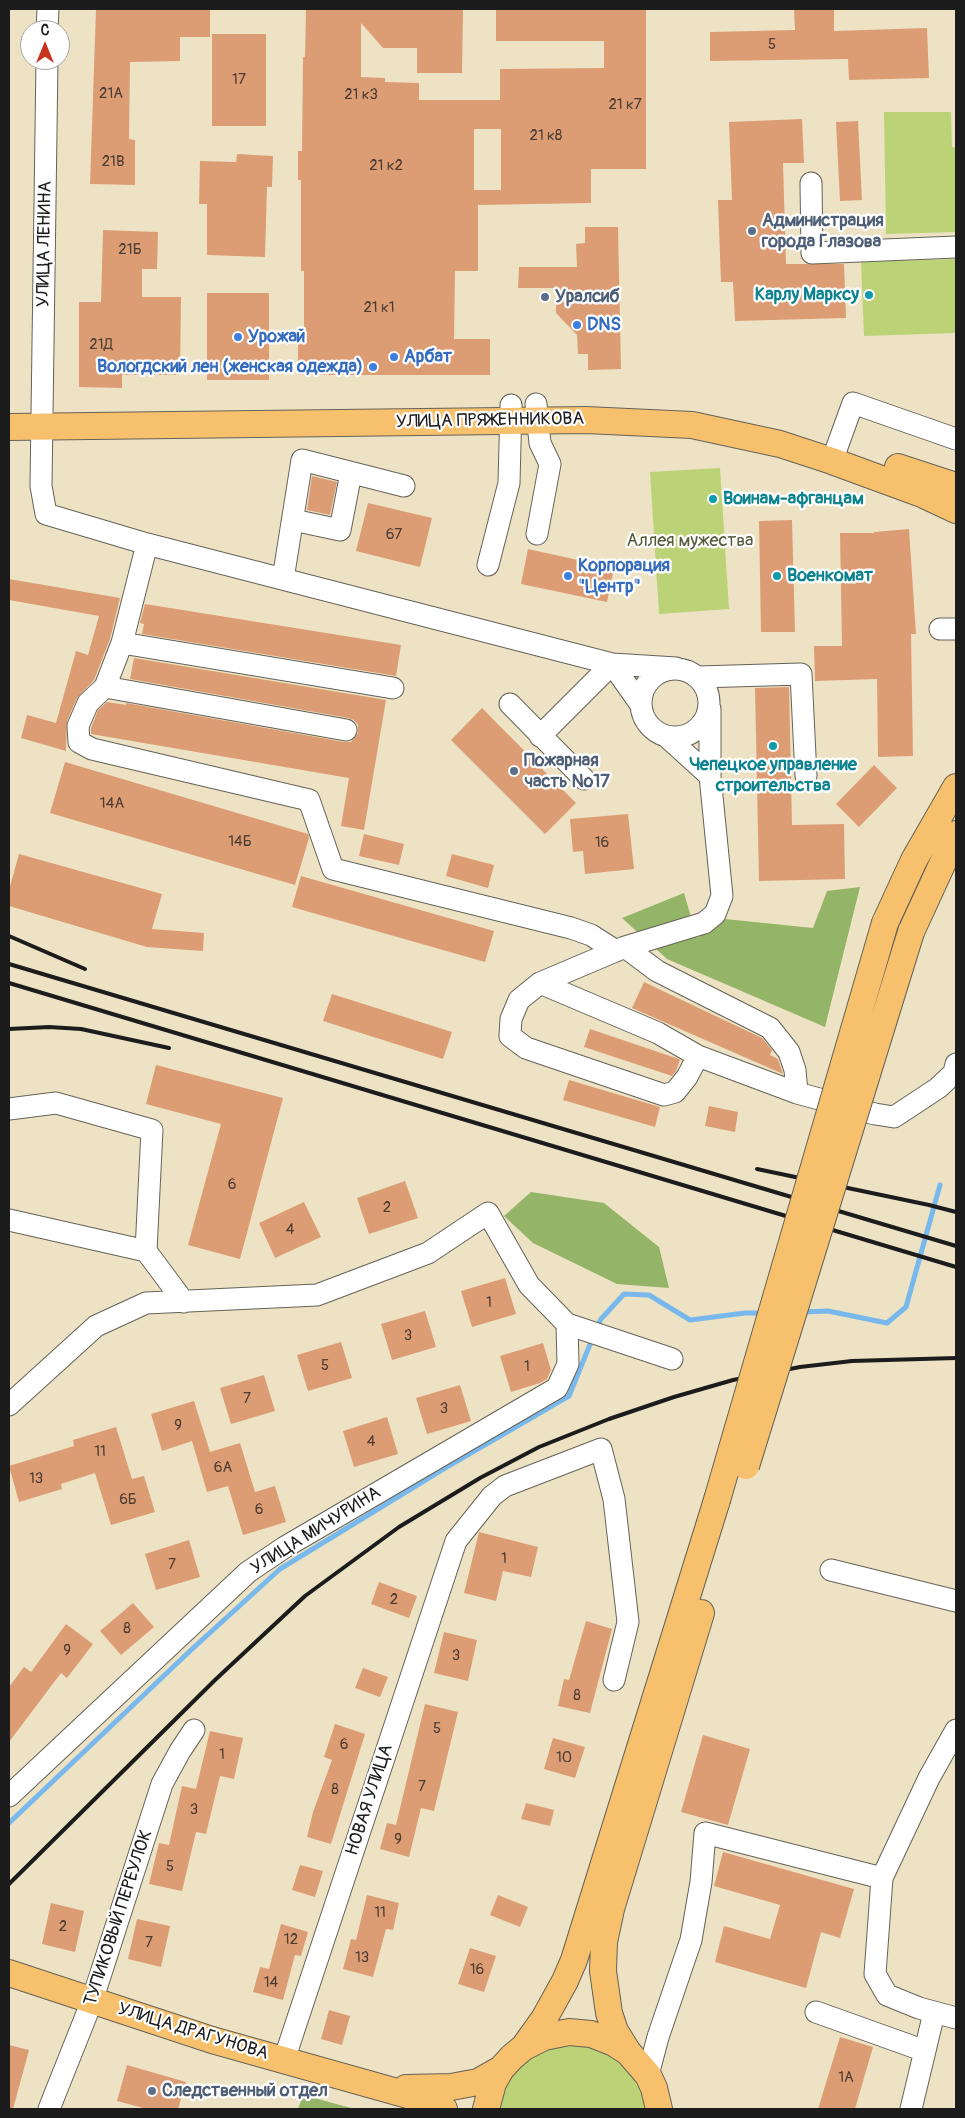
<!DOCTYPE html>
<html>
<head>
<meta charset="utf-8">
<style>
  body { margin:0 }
  #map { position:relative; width:965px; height:2118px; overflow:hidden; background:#ede3c4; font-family:Pangolin,sans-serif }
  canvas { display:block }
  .frame { position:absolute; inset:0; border:10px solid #1c1c1c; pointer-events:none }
  .north { position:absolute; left:20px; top:20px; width:50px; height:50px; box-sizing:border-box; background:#fff; border:1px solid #a4a4a4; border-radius:50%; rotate:0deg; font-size:14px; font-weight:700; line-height:20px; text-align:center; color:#1c1c1c }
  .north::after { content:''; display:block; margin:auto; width:18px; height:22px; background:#c8321e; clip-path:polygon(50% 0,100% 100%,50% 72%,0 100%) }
</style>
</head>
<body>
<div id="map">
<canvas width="965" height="2118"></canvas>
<div class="frame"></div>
<div class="north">С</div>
</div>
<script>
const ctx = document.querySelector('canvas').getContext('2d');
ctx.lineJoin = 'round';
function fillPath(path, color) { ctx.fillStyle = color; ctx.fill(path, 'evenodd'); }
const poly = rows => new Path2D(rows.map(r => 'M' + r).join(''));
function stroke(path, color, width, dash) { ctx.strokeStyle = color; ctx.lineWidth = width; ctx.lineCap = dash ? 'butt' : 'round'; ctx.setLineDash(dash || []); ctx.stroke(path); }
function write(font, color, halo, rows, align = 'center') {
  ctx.font = font + ' Pangolin,sans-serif'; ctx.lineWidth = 4.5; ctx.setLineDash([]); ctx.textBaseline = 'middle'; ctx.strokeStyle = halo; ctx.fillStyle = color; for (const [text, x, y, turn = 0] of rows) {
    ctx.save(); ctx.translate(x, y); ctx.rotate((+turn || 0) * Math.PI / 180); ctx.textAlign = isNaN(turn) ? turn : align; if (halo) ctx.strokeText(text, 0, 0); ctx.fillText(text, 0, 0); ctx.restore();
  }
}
fillPath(poly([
  [884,112,951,112,952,147,956,147,956,232,886,234],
  [956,259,956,333,864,336,861,262],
  [720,468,729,609,659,614,650,472],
  [558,2044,602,2048,636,2076,648,2109,498,2109,509,2076,530,2055]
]), '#bbd276');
fillPath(poly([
  [860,887,825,1027,667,959,622,918,684,893,697,938,725,919,813,928,827,891],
  [531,1192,604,1203,659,1247,669,1288,617,1284,533,1243,504,1216],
  [303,2095,355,2109,298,2109]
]), '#94b467');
stroke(poly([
  [801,1312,828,1311,887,1323,906,1307,940,1185],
  [596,1329,601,1319,624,1294,649,1295,690,1320,745,1313,765,1313],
  [9,1823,191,1650,280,1569,445,1468,569,1396,593,1337]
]), '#79b8ec', 5);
fillPath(poly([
  [96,9,210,9,210,37,180,37,180,61,130,62,129,139,135,140,135,185,90,184],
  [306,9,463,10,462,73,417,73,417,48,383,48,361,23,361,77,385,78,385,82,419,83,419,100,500,100,500,69,604,68,604,41,496,41,496,9,646,9,646,169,591,169,591,203,478,205,478,271,455,271,454,339,490,339,490,375,298,375,298,338,304,338,304,271,301,271,301,180,298,180,298,151,302,151,303,57,305,57],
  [474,129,501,129,501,190,474,190],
  [794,9,834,9,834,31,927,28,929,78,849,80,848,59,710,61,710,32,795,30],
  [212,34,266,34,266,126,212,126],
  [802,119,804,163,783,163,786,264,844,264,846,318,735,321,733,282,721,282,718,200,732,200,729,122],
  [858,121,862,200,840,201,836,122],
  [237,154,273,156,272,187,267,187,265,257,207,255,207,204,199,204,200,161,236,162],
  [585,227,618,227,621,369,588,370,588,354,578,354,577,335,556,313,556,288,518,288,519,267,577,267,576,244,585,243],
  [103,230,158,232,157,269,142,269,142,297,181,297,180,375,122,375,122,388,79,387,79,302,101,302],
  [207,293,269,293,269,380,207,380],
  [312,476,337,482,330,515,307,510],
  [368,503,432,518,420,567,356,551],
  [792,520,795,632,761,632,759,521],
  [909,529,916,634,911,634,913,756,878,757,877,679,815,681,814,646,842,646,840,533,874,533,874,532],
  [528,549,614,568,607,602,521,584],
  [9,579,120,598,110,639,94,680,77,698,67,721,66,751,21,738,27,715,56,723,76,651,88,655,99,616,9,600],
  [145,604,401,645,396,676,142,634,144,624,140,623],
  [134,658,386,700,364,830,341,826,349,778,91,734,91,728,98,710,107,702,126,705,126,703,344,742,351,742,358,733,358,725,354,720,348,718,130,679],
  [789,687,792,825,844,824,845,879,759,881,755,688],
  [482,708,576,803,545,834,451,740],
  [65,762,308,834,309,838,295,885,50,813],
  [874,765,897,788,859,827,836,804],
  [628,814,634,869,585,874,583,851,573,852,570,819],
  [364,834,404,844,399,865,359,856],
  [19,854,162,894,152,929,204,933,203,951,147,947,9,906,9,890],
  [452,854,494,865,488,888,446,876],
  [301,876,494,931,485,962,292,907],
  [644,982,762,1038,772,1050,770,1055,778,1059,783,1074,632,1008],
  [332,994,452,1032,443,1059,323,1021],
  [590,1029,676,1058,680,1060,676,1071,672,1076,584,1047],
  [156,1065,283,1098,240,1259,188,1245,221,1124,146,1104],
  [569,1080,660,1107,655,1127,563,1100],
  [709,1106,738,1112,735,1132,705,1126],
  [405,1181,418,1218,369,1234,357,1198],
  [304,1202,321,1237,275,1258,259,1223],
  [505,1278,516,1314,472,1327,461,1291],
  [425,1311,436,1347,392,1360,381,1324],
  [341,1342,352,1378,308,1391,297,1355],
  [543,1343,551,1370,547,1379,540,1383,511,1392,500,1356],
  [264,1375,275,1411,231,1424,220,1388],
  [460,1385,471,1421,427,1434,416,1398],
  [194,1401,210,1452,240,1443,255,1492,275,1486,286,1522,243,1535,228,1486,207,1492,192,1441,162,1451,151,1414],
  [387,1417,398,1454,354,1467,343,1431],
  [116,1427,132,1479,144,1476,155,1512,111,1525,95,1473,61,1484,62,1489,19,1502,9,1466,74,1446,73,1440],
  [479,1532,538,1547,531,1577,503,1571,496,1601,464,1593],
  [189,1540,200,1577,156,1590,145,1554],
  [379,1582,417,1596,409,1618,371,1604],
  [133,1603,154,1627,121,1655,100,1631],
  [586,1621,612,1629,590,1713,558,1706,564,1679,569,1680],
  [66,1624,93,1644,67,1678,61,1673,9,1742,9,1687,24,1667,31,1672],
  [444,1632,477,1640,468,1681,434,1673],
  [363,1668,388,1677,380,1697,355,1688],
  [425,1704,458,1712,434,1811,421,1808,409,1857,380,1849,387,1823,396,1825],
  [335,1724,365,1734,331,1844,307,1837,313,1812,332,1760,324,1757],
  [210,1731,243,1738,234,1779,220,1776,206,1834,196,1832,182,1891,149,1884,159,1843,169,1845,182,1786,196,1789],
  [703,1735,750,1749,728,1825,681,1812],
  [553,1738,585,1747,575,1778,544,1769],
  [526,1803,554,1810,550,1826,521,1819],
  [723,1852,854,1889,840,1938,821,1932,806,1988,715,1962,724,1926,770,1939,780,1905,714,1886],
  [300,1865,323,1871,315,1897,292,1890],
  [367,1895,399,1903,393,1930,386,1929,373,1977,343,1969,351,1939,356,1940],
  [498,1895,528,1907,520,1927,490,1915],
  [51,1903,84,1911,75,1952,42,1944],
  [137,1919,170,1926,161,1967,128,1959],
  [281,1924,308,1932,301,1956,295,1955,283,2000,253,1992,260,1967,269,1969],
  [470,1948,496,1956,484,1992,458,1984],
  [329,2010,350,2016,342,2045,321,2039],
  [840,2037,873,2047,855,2109,818,2109],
  [9,2045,29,2050,13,2109,9,2108],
  [127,2065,186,2082,178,2109,147,2109,117,2101]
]), '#dc9d75');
const minor = poly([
  [47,30,48,9],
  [47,60,41,486,46,514,147,544,612,664,676,668],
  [811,183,812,253,956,247],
  [536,404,540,443,550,464,537,534],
  [832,461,853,403,956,439],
  [293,520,340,530,351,473],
  [147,544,122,643,105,687,88,703,78,726,79,742,92,749,309,800,333,869,571,928,591,935,616,951],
  [488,565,509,483,511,405],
  [283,579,302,460,404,486],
  [940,629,956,629],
  [122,643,393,688],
  [612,664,641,705],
  '641 703a34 34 0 1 1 68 0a34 34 0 1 1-68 0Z',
  [698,677,801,674,806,776],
  [105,687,346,730],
  [510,704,584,779],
  [540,736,612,664],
  [667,737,710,776],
  [625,947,657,971,770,1028,789,1052,795,1070,797,1093],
  [540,983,658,1033,698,1056,797,1093,875,1114,894,1117,938,1088,954,1073,956,1064],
  [698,1056,687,1077,675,1092,664,1095,526,1048,510,1036,511,1019,519,1000,540,983,625,947,704,923,715,914,722,896,710,776,710,709],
  [9,1109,56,1103,152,1130,146,1251,184,1302],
  [9,1220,146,1251],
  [9,1405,96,1326,146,1303,317,1295,428,1253,488,1213,529,1285,567,1324,672,1359],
  [831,1570,956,1601],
  [9,1796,248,1572,285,1547,557,1388,568,1364,567,1324],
  [882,1878,929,1778,956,1730],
  [816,2012,925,2051],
  [284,2060,456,1541,492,1496,505,1486,601,1449,614,1499,628,1622,614,1680],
  [648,2075,658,2037,691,1940,701,1882,705,1833,882,1878,875,1974,887,1995,919,2008,956,2018],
  [49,2109,92,2001,162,1784,180,1751,194,1730],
  [911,2109,934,2013]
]);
const major = poly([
  [9,427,586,420,692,425,780,444,832,461,922,494,956,510],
  [898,467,956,486],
  [885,923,914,860,956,787],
  [911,932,956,834],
  [9,1973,212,2040,429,2101,444,2109],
  [524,2047,544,2019,565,1981,574,1960,717,1500],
  [628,2052,615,2031,609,2013,603,1971,604,1942,611,1909,701,1613],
  [406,2088,451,2087,478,2082,501,2069],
  [486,2109,493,2083,501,2069,512,2057,524,2047,544,2037,569,2032,591,2034,614,2043,628,2052,648,2075,654,2088,659,2109]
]);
stroke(minor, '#656257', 23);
stroke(major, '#656257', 28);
stroke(minor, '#fff', 21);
stroke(major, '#f7c06c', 26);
stroke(poly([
  [9,936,85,969],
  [9,964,956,1246],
  [9,983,956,1267],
  [9,1029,49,1027,81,1029,169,1048],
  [757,1169,929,1205,956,1212],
  [9,1884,215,1680,305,1596,399,1527,480,1478,539,1447,609,1419,674,1397,733,1380,800,1367,852,1361,956,1358]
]), '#1c1c1c', 4);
const majorBridge = poly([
  [746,1466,911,932],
  [717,1500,885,923]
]);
stroke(majorBridge, '#656257', 28, []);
stroke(majorBridge, '#f7c06c', 26);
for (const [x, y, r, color] of [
  [752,231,5,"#5c6f8a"],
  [869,295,5,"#0f9aa8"],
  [545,297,5,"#5c6f8a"],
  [577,325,5,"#3f7fe0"],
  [238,337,5,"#3f7fe0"],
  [394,357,5,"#3f7fe0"],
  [373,367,5,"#3f7fe0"],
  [713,499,5,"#0f9aa8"],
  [568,576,5,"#3f7fe0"],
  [777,576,5,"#0f9aa8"],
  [773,746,5,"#0f9aa8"],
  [514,771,5,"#5c6f8a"],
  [152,2091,5,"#5c6f8a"]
]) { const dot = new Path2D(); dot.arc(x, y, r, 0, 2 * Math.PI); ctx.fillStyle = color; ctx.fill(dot); stroke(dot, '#fff', 2); }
write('15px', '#4c3c32', null, [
  ["5",772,45],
  ["17",239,80],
  ["21А",111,94],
  ["21 к3",361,95],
  ["21 к7",625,105],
  ["21 к8",546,136],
  ["21В",113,162],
  ["21 к2",386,166],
  ["21Б",130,250],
  ["21 к1",379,308],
  ["21Д",101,345],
  ["67",394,535],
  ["14А",112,804],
  ["14Б",240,842],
  ["16",602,843],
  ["6",232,1185],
  ["2",387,1208],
  ["4",290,1230],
  ["1",489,1303],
  ["3",408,1336],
  ["5",325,1366],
  ["1",527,1367],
  ["7",247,1399],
  ["3",444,1409],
  ["9",178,1426],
  ["4",371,1442],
  ["11",100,1452],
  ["6А",223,1468],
  ["13",36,1479],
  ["6Б",128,1500],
  ["6",259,1510],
  ["1",504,1559],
  ["7",172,1565],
  ["2",394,1600],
  ["8",127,1629],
  ["9",67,1651],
  ["3",456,1656],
  ["8",577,1696],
  ["5",437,1729],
  ["6",344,1745],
  ["1",222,1755],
  ["10",564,1758],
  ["7",422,1787],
  ["8",335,1790],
  ["3",194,1810],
  ["9",398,1840],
  ["5",170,1867],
  ["11",380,1913],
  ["2",63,1927],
  ["12",291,1940],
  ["7",149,1943],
  ["13",362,1958],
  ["16",477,1970],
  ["14",271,1983],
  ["1А",846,2078]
]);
write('bold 18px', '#4e5e75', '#fff', [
  ["Администрация",762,221],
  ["города Глазова",762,242],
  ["Уралсиб",555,297],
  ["Пожарная",524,761],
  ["часть №17",524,782],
  ["Следственный отдел",162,2091]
], 'left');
write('18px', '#1c1c1c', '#fff', [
  ["УЛИЦА ЛЕНИНА",45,244,-89],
  ["УЛИЦА ПРЯЖЕННИКОВА",490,421,-1],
  ["УЛИЦА МИЧУРИНА",316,1531,-32],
  ["НОВАЯ УЛИЦА",370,1800,-72],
  ["ТУПИКОВЫЙ ПЕРЕУЛОК",119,1918,-72],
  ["УЛИЦА ДРАГУНОВА",193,2032,17]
]);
write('bold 18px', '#0d838f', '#fff', [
  ["Карлу Марксу",859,295,"right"],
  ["Воинам-афганцам",723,499],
  ["Военкомат",787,576],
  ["Чепецкое управление",773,765,"center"],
  ["строительства",773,786,"center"]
], 'left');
write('bold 18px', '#366cbe', '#fff', [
  ["DNS",587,325],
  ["Урожай",248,337],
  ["Арбат",404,357],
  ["Вологдский лен (женская одежда)",363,367,"right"],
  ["Корпорация",578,566],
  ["\"Центр\"",578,587]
], 'left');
write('18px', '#545c3c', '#fff', [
  ["Аллея мужества",690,541]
]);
</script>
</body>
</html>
